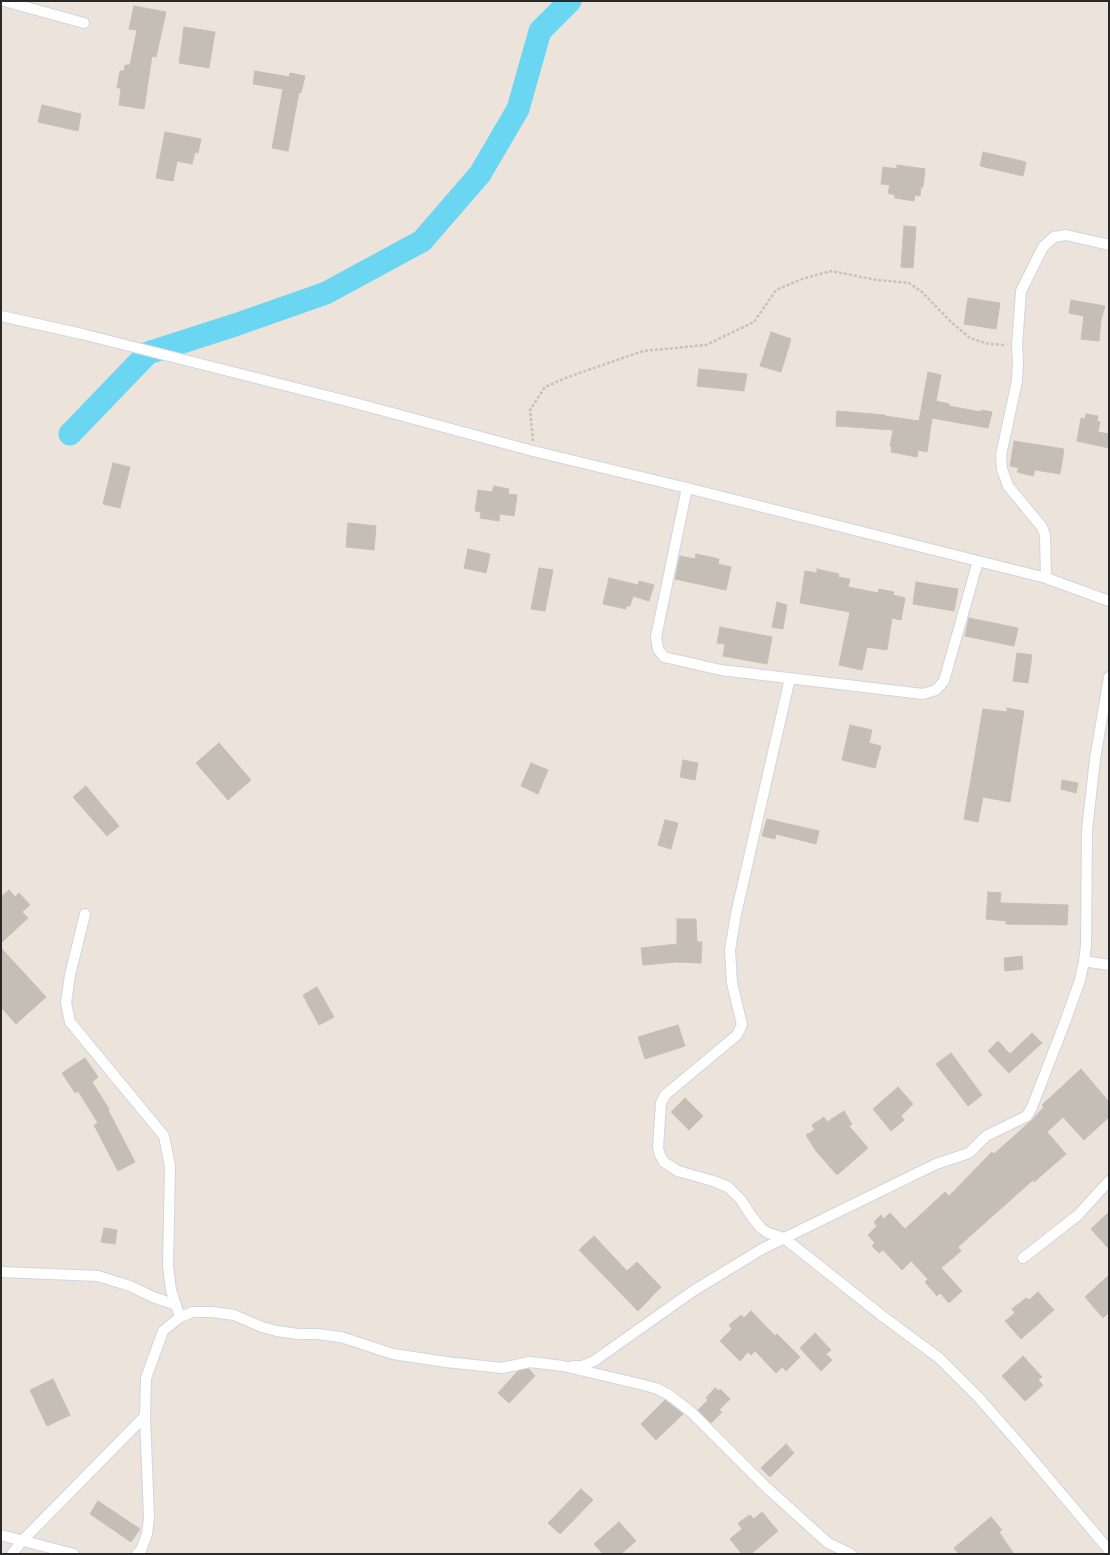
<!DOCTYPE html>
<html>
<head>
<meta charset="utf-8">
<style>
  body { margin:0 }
  #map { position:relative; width:1110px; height:1555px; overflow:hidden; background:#ece3db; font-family:"Varela Round",sans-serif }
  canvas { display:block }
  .frame { position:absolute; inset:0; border:2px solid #292929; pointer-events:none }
</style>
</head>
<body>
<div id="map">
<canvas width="1110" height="1555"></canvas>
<div class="frame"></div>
</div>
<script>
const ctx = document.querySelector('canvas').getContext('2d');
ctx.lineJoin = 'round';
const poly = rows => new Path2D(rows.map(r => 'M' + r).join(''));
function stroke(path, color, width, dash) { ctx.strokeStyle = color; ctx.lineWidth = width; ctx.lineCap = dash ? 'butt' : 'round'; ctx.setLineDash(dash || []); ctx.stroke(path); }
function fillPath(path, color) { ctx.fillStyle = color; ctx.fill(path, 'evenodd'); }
stroke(poly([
  [70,434,148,353,235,325,326,293,422,241,480,174,518,109,540,31,570,1]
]), '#6ad6f2', 23);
const building = poly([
  [134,6,166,12,156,57,152,56,144,109,119,105,121,88,117,88,120,71,124,71,125,65,130,65,137,30,129,29,134,6],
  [184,27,215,32,209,68,179,63,184,27],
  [255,71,289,77,290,73,305,76,301,93,299,92,288,151,272,148,283,89,253,84,255,71],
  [42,105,81,114,78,131,38,122,42,105],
  [165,132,201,139,198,153,195,152,192,164,177,161,173,181,156,178,165,132],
  [983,152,1026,162,1023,176,980,166,983,152],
  [897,165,925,169,923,187,921,187,920,196,915,195,914,201,895,198,895,195,888,193,890,185,881,184,883,167,897,169,897,165],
  [904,226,916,227,913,268,901,267,904,226],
  [968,298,1000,303,996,329,964,324,968,298],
  [1071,300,1105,306,1101,319,1099,341,1081,339,1084,316,1069,313,1071,300],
  [771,332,791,339,781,372,760,366,771,332],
  [699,369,747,374,744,391,697,386,699,369],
  [928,372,941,375,936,401,949,404,949,406,981,412,981,410,992,412,988,428,932,418,927,452,918,450,917,457,891,452,892,447,890,446,893,430,836,426,837,411,885,415,885,416,919,421,928,372],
  [1086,414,1098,416,1097,421,1100,422,1098,432,1109,434,1109,448,1077,441,1081,418,1085,419,1086,414],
  [1014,441,1064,449,1060,474,1035,470,1033,476,1017,472,1019,468,1010,466,1014,441],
  [113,463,130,467,120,508,103,504,113,463],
  [494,486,509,489,508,494,517,495,514,516,500,514,499,521,480,518,481,512,475,511,478,490,492,492,494,486],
  [348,523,376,526,374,550,346,547,348,523],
  [468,549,490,554,486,573,464,568,468,549],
  [696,554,719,559,718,564,731,567,726,590,675,579,680,556,695,559,696,554],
  [539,568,553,570,545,611,531,609,539,568],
  [817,569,839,574,838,577,850,579,848,587,878,593,879,589,894,592,893,595,905,598,901,620,892,618,887,650,867,647,862,670,839,665,850,612,800,603,805,571,817,573,817,569],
  [609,578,638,585,639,581,654,585,649,601,633,596,630,606,626,606,626,609,603,604,609,578],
  [916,582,958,589,954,611,913,604,916,582],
  [777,602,787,605,783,629,772,627,777,602],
  [969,618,1018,628,1014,646,965,636,969,618],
  [720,627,772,637,767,664,723,656,725,644,717,643,720,627],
  [1017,653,1032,655,1028,683,1013,681,1017,653],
  [1007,708,1024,711,1010,802,983,797,978,822,964,819,983,709,1007,712,1007,708],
  [850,725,872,730,869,743,881,746,875,768,842,760,850,725],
  [219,743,251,780,228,800,196,763,219,743],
  [683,760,698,763,695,780,680,777,683,760],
  [531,763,548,770,538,794,521,786,531,763],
  [1062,780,1078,783,1076,793,1061,789,1062,780],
  [86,786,119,826,107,836,73,797,86,786],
  [767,819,819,831,816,844,776,834,775,839,762,836,767,819],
  [665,820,678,823,671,849,658,845,665,820],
  [9,890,15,897,19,893,30,905,22,912,28,918,1,943,1,897,9,890],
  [988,892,1001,893,1000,903,1068,905,1067,925,1006,924,1006,921,986,919,988,892],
  [677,919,696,919,697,942,702,942,701,963,677,962,643,965,641,948,677,944,677,919],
  [1,948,46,997,16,1024,1,1007,1,948],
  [1022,956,1023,969,1005,971,1004,958,1022,956],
  [317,987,334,1017,319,1025,303,995,317,987],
  [678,1025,685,1046,645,1059,638,1037,678,1025],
  [1032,1033,1042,1043,1009,1073,988,1051,998,1041,1010,1054,1032,1033],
  [951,1053,982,1095,968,1106,936,1064,951,1053],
  [85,1058,98,1077,92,1082,109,1109,108,1110,135,1162,118,1171,94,1125,98,1123,78,1091,75,1093,62,1073,85,1058],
  [1081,1069,1109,1102,1109,1117,1084,1140,1063,1117,1047,1132,1066,1154,1034,1182,1033,1180,988,1220,958,1247,961,1251,941,1268,962,1291,949,1303,940,1293,937,1296,925,1282,928,1279,911,1261,902,1270,883,1250,879,1253,872,1246,875,1243,868,1235,877,1226,874,1222,881,1215,884,1219,890,1213,905,1229,945,1192,949,1196,992,1152,994,1154,1032,1120,1044,1107,1042,1105,1081,1069],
  [898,1087,913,1104,901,1116,904,1120,891,1131,873,1109,898,1087],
  [685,1098,703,1116,689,1130,671,1112,685,1098],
  [844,1111,852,1124,849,1126,868,1148,837,1175,816,1151,806,1135,815,1130,812,1125,824,1117,827,1122,844,1111],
  [1109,1212,1109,1249,1091,1229,1109,1212],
  [104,1228,117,1230,115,1244,101,1242,104,1228],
  [594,1236,627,1271,637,1262,661,1287,638,1311,579,1250,594,1236],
  [1109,1275,1109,1312,1103,1318,1085,1297,1109,1275],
  [1038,1292,1054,1310,1021,1339,1005,1321,1015,1313,1012,1309,1026,1298,1029,1300,1038,1292],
  [751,1311,775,1336,777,1334,800,1357,786,1371,782,1367,776,1373,755,1351,751,1355,748,1352,740,1361,720,1341,732,1329,729,1325,741,1315,744,1318,751,1311],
  [815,1333,831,1350,826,1354,832,1360,821,1371,800,1348,815,1333],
  [1023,1356,1042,1377,1038,1380,1043,1385,1025,1401,1002,1376,1023,1356],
  [529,1369,535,1376,509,1403,498,1393,518,1371,529,1369],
  [53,1379,70,1415,47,1426,30,1390,53,1379],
  [715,1388,719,1391,720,1389,730,1399,719,1410,722,1412,711,1423,698,1410,708,1400,706,1398,715,1388],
  [665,1400,683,1414,656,1440,641,1424,665,1400],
  [786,1444,794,1453,770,1477,761,1468,786,1444],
  [581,1489,593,1500,560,1534,548,1523,581,1489],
  [98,1501,140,1529,131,1542,90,1514,98,1501],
  [762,1512,778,1531,751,1554,742,1554,730,1539,742,1529,738,1523,750,1515,754,1519,762,1512],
  [991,1517,1002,1530,999,1532,1014,1554,959,1554,954,1548,991,1517],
  [619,1522,636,1541,621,1554,603,1554,594,1544,619,1522]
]);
fillPath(building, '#c4beb6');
stroke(building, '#c7bfb4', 1);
const minor = poly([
  [4,1,84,23],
  [1,316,82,334,355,403,533,451,687,488,978,561,1046,578,1109,601],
  [687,488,656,637,658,649,664,657,721,670,923,694,936,690,944,681,978,561],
  [1046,578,1045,535,1042,527,1008,486,1002,469,1001,455,1017,381,1018,362,1017,346,1021,291,1043,247,1054,237,1066,235,1109,245],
  [790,678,736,914,730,950,732,983,742,1025,737,1035,665,1095,661,1103,658,1148,660,1155,664,1162,678,1171,713,1181,728,1187,741,1200,752,1217,761,1228,768,1233,784,1238,885,1318,939,1358,979,1398,1022,1447,1109,1550],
  [85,914,70,975,66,1003,70,1022,164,1136,170,1166,168,1266,171,1290,180,1317],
  [1084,961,1109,965],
  [1023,1258,1078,1215,1109,1181],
  [1,1272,98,1276,130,1286,153,1297,176,1305],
  [573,1366,582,1366,594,1361,693,1291,762,1249,936,1164,969,1153,986,1136,1027,1116,1032,1107,1065,1022,1080,980,1084,961,1086,946,1087,830,1095,759,1109,677],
  [1,1535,74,1554],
  [12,1554,22,1541,145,1416],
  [137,1554,141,1550,147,1534,149,1518,145,1416,146,1378,163,1331,180,1317,193,1312,212,1312,234,1315,262,1327,277,1331,298,1334,317,1334,341,1337,393,1354,446,1362,502,1368,530,1362,563,1366,644,1385,658,1389,669,1395,690,1411,765,1486,828,1543,851,1554]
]);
stroke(minor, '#d0d5e3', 12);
stroke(poly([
  [533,441,530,410,545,387,568,377,643,351,706,345,754,322,776,290,802,279,831,271,877,280,909,283,922,292,951,322,970,338,989,344,1006,345]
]), '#c3c3c3', 2.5, [3, 2]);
stroke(minor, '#fff', 10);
</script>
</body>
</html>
